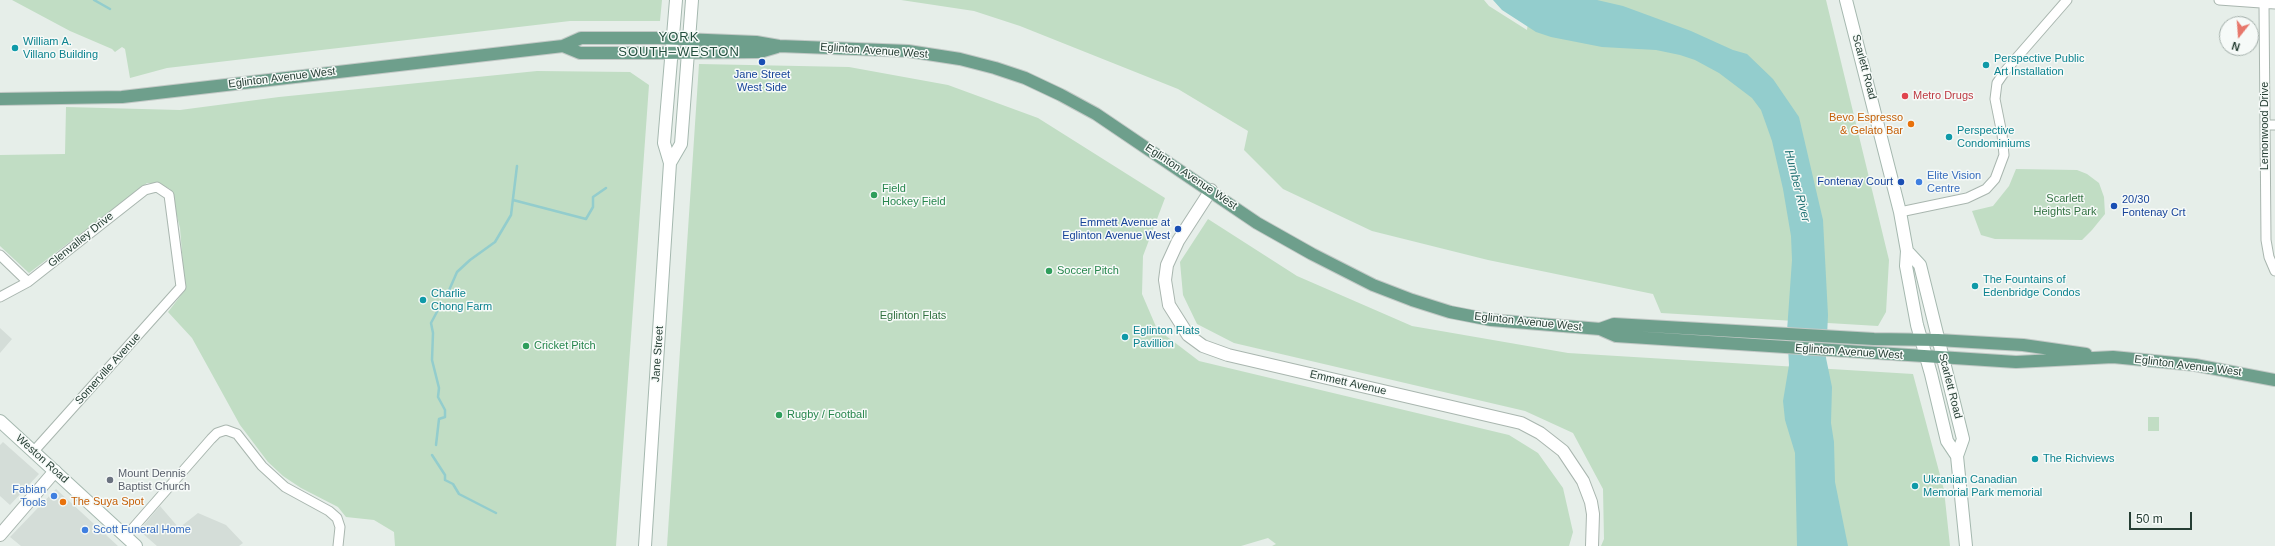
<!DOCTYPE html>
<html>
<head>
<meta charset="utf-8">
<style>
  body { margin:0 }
  #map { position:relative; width:2275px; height:546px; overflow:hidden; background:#e6eee9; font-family:Arial,sans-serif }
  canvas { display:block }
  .north { position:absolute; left:2219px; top:16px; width:40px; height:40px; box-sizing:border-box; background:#f6faf8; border:1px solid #a3afaa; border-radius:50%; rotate:197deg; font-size:11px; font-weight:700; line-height:16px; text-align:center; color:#263e34 }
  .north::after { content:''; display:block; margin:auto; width:14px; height:18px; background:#e7776b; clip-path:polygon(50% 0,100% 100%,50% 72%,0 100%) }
  .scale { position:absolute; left:2129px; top:512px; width:63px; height:18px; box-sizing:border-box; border:2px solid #263e34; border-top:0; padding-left:5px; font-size:12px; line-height:14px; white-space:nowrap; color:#263e34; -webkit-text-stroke:3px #f6faf8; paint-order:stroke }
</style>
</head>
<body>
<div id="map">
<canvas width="2275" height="546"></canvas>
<div class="north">N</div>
<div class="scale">50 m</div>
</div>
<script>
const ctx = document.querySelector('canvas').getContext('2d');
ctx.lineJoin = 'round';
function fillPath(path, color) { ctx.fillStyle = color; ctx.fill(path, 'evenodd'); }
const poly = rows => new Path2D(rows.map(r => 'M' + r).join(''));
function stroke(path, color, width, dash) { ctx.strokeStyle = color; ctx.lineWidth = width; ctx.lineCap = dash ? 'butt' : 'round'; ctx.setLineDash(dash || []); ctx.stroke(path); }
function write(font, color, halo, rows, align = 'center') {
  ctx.font = font + ' Arial,sans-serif'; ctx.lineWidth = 3; ctx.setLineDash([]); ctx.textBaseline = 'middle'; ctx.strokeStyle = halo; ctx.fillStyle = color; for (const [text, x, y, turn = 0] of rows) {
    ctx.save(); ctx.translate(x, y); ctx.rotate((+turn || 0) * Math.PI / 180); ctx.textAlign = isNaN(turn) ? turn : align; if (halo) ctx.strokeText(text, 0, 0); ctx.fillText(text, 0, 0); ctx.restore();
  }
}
fillPath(poly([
  [0,328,12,339,0,353],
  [3,442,39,474,10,505,0,496,0,445],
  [56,489,118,546,21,546,10,537],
  [160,506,179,528,198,513,226,525,243,543,239,546,157,546,142,533,142,527]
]), '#d4ddd8');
fillPath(poly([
  [12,0,662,0,660,21,570,21,167,68,130,78,125,49,122,47,115,52,112,49,70,31],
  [901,0,1484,0,1489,6,1527,30,1531,0,1826,0,1889,260,1886,312,1878,326,1661,313,1653,294,1488,260,1372,231,1283,189,1244,150,1248,131,1178,89,1020,26,974,11],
  [699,64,849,67,948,85,1038,118,1165,198,1143,256,1142,294,1157,329,1199,361,1509,435,1538,453,1563,488,1573,532,1569,546,1272,546,1276,544,1268,538,1241,546,667,546],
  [537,71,630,72,649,85,616,546,395,546,394,532,374,520,346,517,338,507,301,488,283,476,268,462,240,425,192,338,168,312,185,290,180,228,170,189,158,183,147,183,29,273,0,246,0,155,65,154,66,107,180,110,279,97],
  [2016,169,2077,170,2087,174,2099,183,2104,197,2105,214,2092,230,2082,240,1995,239,1981,235,1972,211,1993,206,2009,186],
  [1208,219,1297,276,1412,326,1568,353,1913,374,1944,490,1950,546,1601,546,1604,539,1603,489,1573,433,1525,411,1234,343,1197,324,1183,295,1180,262],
  [2148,417,2159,417,2159,431,2148,431]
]), '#c1ddc4');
fillPath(poly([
  [1493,0,1597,0,1623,6,1691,31,1733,50,1747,54,1773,79,1799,117,1823,220,1828,315,1826,358,1832,387,1831,423,1834,442,1835,482,1848,546,1797,546,1795,453,1785,420,1783,401,1789,365,1787,331,1792,260,1791,236,1783,189,1772,141,1761,110,1752,98,1719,73,1695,60,1680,55,1656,50,1602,47,1551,37,1536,32,1502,10]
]), '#93cdcd');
stroke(poly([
  [94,0,110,9],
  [513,200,586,219,593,207,593,197,606,188],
  [447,295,457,272,470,260,495,242,511,215,517,166],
  [436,445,439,419,445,417,445,410,438,397,439,388,432,360,433,333,431,323,439,308],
  [432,455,445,475,445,480,453,484,459,494,496,513]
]), '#93cdcd', 2.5);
const minor = poly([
  [2219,0,2275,4],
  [2264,4,2266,240,2269,257,2275,271],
  [2265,125,2275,125],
  [1900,212,1967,198,1986,189,1995,179,2004,155,2002,134,1995,99,1997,83,2006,70,2067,0],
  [0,255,28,282],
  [0,297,28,282,145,190,157,187,169,195,181,287,34,451],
  [126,536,211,439,217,433,226,430,237,434,262,466,285,487,329,511,337,518,340,527,338,546]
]);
const tertiary = poly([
  [1211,190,1178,241,1167,265,1165,280,1169,305,1188,335,1203,346,1228,355,1521,423,1540,433,1563,451,1583,481,1591,502,1593,514,1592,546],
  [0,535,55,471]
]);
const secondary = poly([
  [1846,0,1900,212,1907,251,1906,266,1917,325,1931,374,1947,441,1957,456],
  [670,163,681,144,692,0],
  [1907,251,1920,265,1963,439,1957,456,1966,546],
  [0,421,136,546],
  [645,546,670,163,664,143,676,0]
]);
const primary = poly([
  [563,46,580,53,655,53,760,52,777,47],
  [0,99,122,97,563,46,581,38,658,38,756,42,779,46,908,51,960,59,995,68,1025,78,1061,95,1096,114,1257,223,1312,254,1373,285,1412,300,1450,312,1491,320,1600,329,1616,336,2016,362,2113,357,2195,365,2275,380],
  [1600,329,1614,324,1874,339,1938,340,2023,345,2086,354]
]);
stroke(minor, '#a9b6af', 11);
stroke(tertiary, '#a9b6af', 14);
stroke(secondary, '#a5b8af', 14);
stroke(primary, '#c2c9c6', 14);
stroke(minor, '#fff', 9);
stroke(tertiary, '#fff', 12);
stroke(secondary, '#fff', 12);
stroke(primary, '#6e9f8c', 12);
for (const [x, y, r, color] of [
  [15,48,4,"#0f9aa8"],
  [762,62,4,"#1a4fb4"],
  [1986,65,4,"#0f9aa8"],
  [1905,96,4,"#e0444e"],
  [1911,124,4,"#e8710a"],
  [1949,137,4,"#0f9aa8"],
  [1901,182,4,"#1a4fb4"],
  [1919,182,4,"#3f7fe0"],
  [874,195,4,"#2e9e5b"],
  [2114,206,4,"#1a4fb4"],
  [1178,229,4,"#1a4fb4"],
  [1049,271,4,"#2e9e5b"],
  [1975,286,4,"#0f9aa8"],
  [423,300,4,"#0f9aa8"],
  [1125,337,4,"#0f9aa8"],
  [526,346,4,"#2e9e5b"],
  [779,415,4,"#2e9e5b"],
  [2035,459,4,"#0f9aa8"],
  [110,480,4,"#6b7280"],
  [1915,486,4,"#0f9aa8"],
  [54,496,4,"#3f7fe0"],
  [63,502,4,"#e8710a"],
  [85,530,4,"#3f7fe0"]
]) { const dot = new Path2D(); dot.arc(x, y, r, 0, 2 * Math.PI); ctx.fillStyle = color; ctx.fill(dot); stroke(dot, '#f6faf8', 1.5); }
write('11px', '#0d838f', '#f6faf8', [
  ["William A.",23,42],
  ["Villano Building",23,55],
  ["Perspective Public",1994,59],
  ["Art Installation",1994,72],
  ["Perspective",1957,131],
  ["Condominiums",1957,144],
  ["The Fountains of",1983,280],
  ["Edenbridge Condos",1983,293],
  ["Charlie",431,294],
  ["Chong Farm",431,307],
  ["Eglinton Flats",1133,331],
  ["Pavillion",1133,344],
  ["The Richviews",2043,459],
  ["Ukranian Canadian",1923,480],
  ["Memorial Park memorial",1923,493]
], 'left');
write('11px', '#263e34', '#f6faf8', [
  ["Eglinton Avenue West",874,51,4],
  ["Scarlett Road",1864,67,75],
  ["Eglinton Avenue West",282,78,-7],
  ["Lemonwood Drive",2265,126,-90],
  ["Eglinton Avenue West",1191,177,34],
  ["Glenvalley Drive",81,240,-39],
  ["Eglinton Avenue West",1528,322,6],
  ["Eglinton Avenue West",1849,352,4],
  ["Jane Street",658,354,-86],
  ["Eglinton Avenue West",2188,366,7],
  ["Somerville Avenue",108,369,-48],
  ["Emmett Avenue",1348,383,13],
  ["Scarlett Road",1950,386,76],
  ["Weston Road",42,459,42]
]);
write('11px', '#164399', '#f6faf8', [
  ["Jane Street",762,75,"center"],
  ["West Side",762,88,"center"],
  ["Fontenay Court",1893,182],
  ["20/30",2122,200,"left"],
  ["Fontenay Crt",2122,213,"left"],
  ["Emmett Avenue at",1170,223],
  ["Eglinton Avenue West",1170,236]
], 'right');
write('11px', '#be3a42', '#f6faf8', [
  ["Metro Drugs",1913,96]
], 'left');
write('11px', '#c56008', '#f6faf8', [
  ["Bevo Espresso",1903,118],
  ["& Gelato Bar",1903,131],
  ["The Suya Spot",71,502,"left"]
], 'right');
write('11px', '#366cbe', '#f6faf8', [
  ["Elite Vision",1927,176],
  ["Centre",1927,189],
  ["Fabian",46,490,"right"],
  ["Tools",46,503,"right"],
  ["Scott Funeral Home",93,530]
], 'left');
write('11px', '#27864d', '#f6faf8', [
  ["Field",882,189],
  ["Hockey Field",882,202],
  ["Soccer Pitch",1057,271],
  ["Cricket Pitch",534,346],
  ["Rugby / Football",787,415]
], 'left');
write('11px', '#337242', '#f6faf8', [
  ["Scarlett",2065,199],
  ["Heights Park",2065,212],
  ["Eglinton Flats",913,316]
]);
write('11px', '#5b616d', '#f6faf8', [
  ["Mount Dennis",118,474],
  ["Baptist Church",118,487]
], 'left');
write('italic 12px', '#247476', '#f6faf8', [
  ["Humber River",1797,186,76]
]);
ctx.letterSpacing = '1px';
write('13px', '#234f3e', '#f6faf8', [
  ["YORK",679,37],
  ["SOUTH–WESTON",679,52]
]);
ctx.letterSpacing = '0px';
</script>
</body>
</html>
